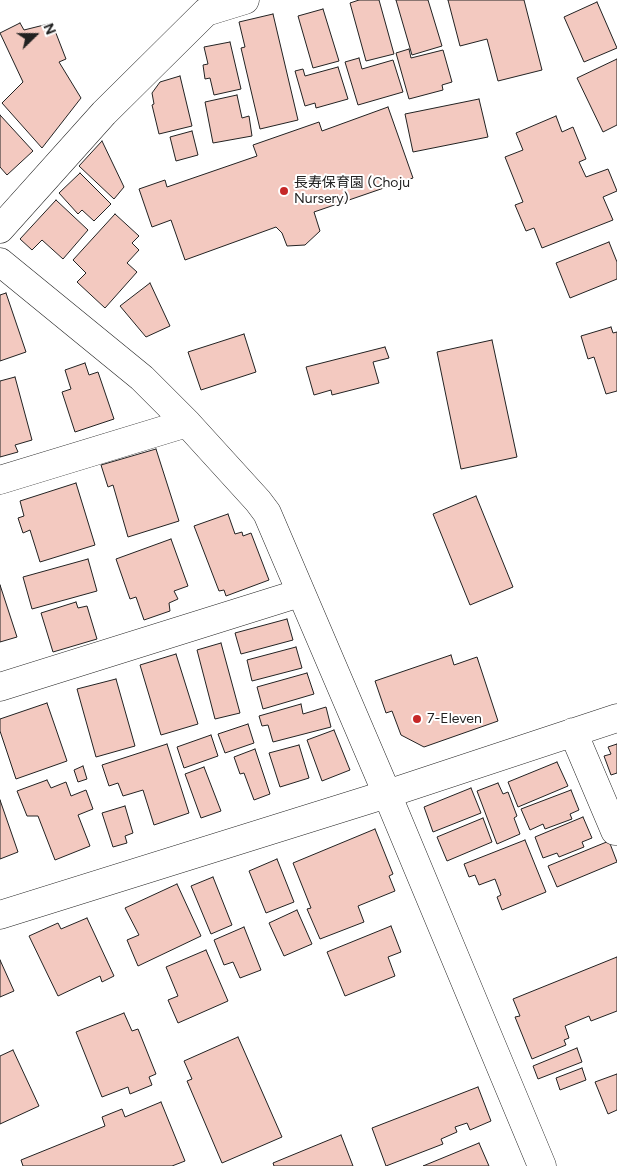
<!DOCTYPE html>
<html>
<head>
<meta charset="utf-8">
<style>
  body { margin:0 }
  #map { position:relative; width:617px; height:1166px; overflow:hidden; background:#fff; font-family:Figtree,sans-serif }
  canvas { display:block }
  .north { position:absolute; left:10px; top:10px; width:50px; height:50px; -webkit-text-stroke:4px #fff; paint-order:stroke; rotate:68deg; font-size:14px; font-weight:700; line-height:20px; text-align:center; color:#222 }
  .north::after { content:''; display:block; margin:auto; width:18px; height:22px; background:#222; clip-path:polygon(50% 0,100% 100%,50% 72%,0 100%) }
</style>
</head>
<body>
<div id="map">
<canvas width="617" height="1166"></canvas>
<div class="north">N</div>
</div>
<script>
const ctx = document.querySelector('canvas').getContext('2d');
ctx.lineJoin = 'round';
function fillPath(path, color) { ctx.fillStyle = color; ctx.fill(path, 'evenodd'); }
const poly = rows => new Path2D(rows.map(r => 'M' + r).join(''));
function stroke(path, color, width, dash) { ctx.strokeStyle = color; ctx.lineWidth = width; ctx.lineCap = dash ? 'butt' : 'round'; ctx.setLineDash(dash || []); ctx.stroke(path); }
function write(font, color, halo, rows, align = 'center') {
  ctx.font = font + ' Figtree,"Noto Sans JP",sans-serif'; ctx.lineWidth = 4; ctx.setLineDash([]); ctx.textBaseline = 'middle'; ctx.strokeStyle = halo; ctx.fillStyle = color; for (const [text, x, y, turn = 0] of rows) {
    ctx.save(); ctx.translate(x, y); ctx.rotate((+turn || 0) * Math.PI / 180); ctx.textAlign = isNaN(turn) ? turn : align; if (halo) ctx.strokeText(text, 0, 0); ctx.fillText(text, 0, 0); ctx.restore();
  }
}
const building = poly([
  [359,0,379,0,394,54,366,61,350,3,359,0],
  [396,0,428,0,442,46,412,55,396,0],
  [448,0,524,0,542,70,498,81,487,39,460,46,448,0],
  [597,2,617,48,584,62,564,17,597,2],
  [323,9,339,61,313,68,298,16,323,9],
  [273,14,298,120,260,129,241,48,245,47,239,22,273,14],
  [20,23,24,30,52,23,66,59,59,62,81,98,42,148,2,103,23,82,0,33,20,23],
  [230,42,241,89,214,95,210,78,205,79,203,65,208,64,204,47,230,42],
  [409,49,411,58,443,50,452,82,442,85,443,90,409,99,396,53,409,49],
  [359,58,362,69,393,60,403,92,358,105,345,62,359,58],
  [617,59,617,125,603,132,577,78,617,59],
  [338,67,348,99,316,108,315,103,305,106,295,71,303,69,305,76,338,67],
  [180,76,192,126,159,134,152,105,154,104,152,93,160,82,180,76],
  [237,95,242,118,249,116,252,136,213,143,205,102,237,95],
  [479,99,488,137,413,152,405,114,479,99],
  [388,107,413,178,314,212,320,231,305,245,287,246,282,233,276,227,185,260,171,220,152,227,139,189,165,180,167,187,257,156,253,145,319,122,322,131,388,107],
  [0,115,33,151,7,175,0,167,0,115],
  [556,116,562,132,573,127,586,159,579,162,586,177,608,169,617,191,603,197,613,220,542,248,534,228,526,231,515,205,523,202,505,157,523,150,516,133,556,116],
  [192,131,198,155,176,161,170,137,192,131],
  [102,141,124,187,114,199,79,166,102,141],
  [80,173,111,204,94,221,82,210,78,214,59,193,80,173],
  [56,200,88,230,63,259,42,240,32,250,20,239,56,200],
  [115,214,139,236,132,243,139,250,127,263,137,272,105,308,77,282,86,273,73,260,115,214],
  [609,242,617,262,617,279,570,298,556,263,609,242],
  [150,283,170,326,146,337,120,306,150,283],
  [6,293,26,352,0,361,0,295,6,293],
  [611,327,613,333,617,332,617,391,606,394,594,357,588,359,581,336,611,327],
  [244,334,256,372,201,390,188,352,244,334],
  [492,340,517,457,461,469,437,352,492,340],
  [385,347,389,358,373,362,379,383,332,395,331,390,314,395,306,367,385,347],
  [85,363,89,375,98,372,114,419,75,432,62,392,71,389,65,370,85,363],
  [15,377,32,440,15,445,18,452,0,457,0,381,15,377],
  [156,449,179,521,128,537,113,485,108,487,101,465,156,449],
  [76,483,95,545,40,562,30,530,23,533,18,518,24,516,20,501,76,483],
  [476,496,513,587,470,605,433,514,476,496],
  [228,514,235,534,242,532,243,536,251,533,269,580,226,596,224,590,219,591,194,526,228,514],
  [171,539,188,586,174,591,178,599,169,603,170,611,144,620,136,597,130,599,116,559,171,539],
  [88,559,97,591,32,609,23,577,88,559],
  [0,585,17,637,0,642,0,585],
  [76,602,78,608,87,606,97,639,53,652,41,613,76,602],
  [287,619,293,640,241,654,235,633,287,619],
  [221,643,240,713,215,719,197,650,221,643],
  [296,647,302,668,252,681,247,660,296,647],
  [176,654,198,724,161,735,140,665,176,654],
  [451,655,454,665,477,657,498,721,424,747,401,735,392,711,386,713,375,681,451,655],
  [307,673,314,694,263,709,257,687,307,673],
  [116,679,135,746,96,757,77,689,116,679],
  [47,703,67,761,16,779,0,731,0,719,47,703],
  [301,704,303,714,326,707,331,727,273,742,268,725,262,726,259,716,301,704],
  [248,724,254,743,225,753,218,734,248,724],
  [334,730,350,770,322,781,307,740,334,730],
  [211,735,218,756,184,768,177,747,211,735],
  [167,744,189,813,154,825,143,790,123,796,118,783,109,786,102,765,167,744],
  [617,744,617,773,611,775,604,756,611,754,608,747,617,744],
  [299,745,309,778,280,787,269,753,299,745],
  [255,749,270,794,254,800,244,773,240,774,234,757,255,749],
  [557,762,568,786,518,807,508,782,557,762],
  [83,766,87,779,78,782,74,770,83,766],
  [204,767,221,811,201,818,185,774,204,767],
  [47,780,51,788,66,782,71,796,86,790,93,809,78,815,90,846,55,860,38,816,27,816,17,791,47,780],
  [498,783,503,794,508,792,517,816,514,818,520,834,497,844,477,791,498,783],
  [471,788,481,813,433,832,424,807,471,788],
  [571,790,579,810,570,814,572,819,545,829,543,824,530,830,521,809,571,790],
  [0,800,18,852,0,859,0,800],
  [125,806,133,833,125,836,127,843,113,847,102,813,125,806],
  [583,817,592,838,582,842,584,847,559,857,557,853,543,858,535,837,583,817],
  [483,818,492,842,447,861,437,837,483,818],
  [375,829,393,874,389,876,395,891,358,906,364,922,320,939,307,909,311,908,293,863,375,829],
  [525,840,546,892,502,910,497,897,501,895,495,879,479,885,475,875,469,877,464,864,525,840],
  [609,841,617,862,557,887,548,866,609,841],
  [277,859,294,902,266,913,249,871,277,859],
  [213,877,232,925,211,934,191,886,213,877],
  [177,884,201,936,138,966,127,940,139,935,125,908,177,884],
  [297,910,312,944,284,956,269,923,297,910],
  [87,918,114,976,102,982,100,976,58,996,29,936,58,923,61,929,87,918],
  [391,926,401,952,388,957,395,976,345,996,327,952,391,926],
  [244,927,261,970,240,978,233,962,224,965,214,940,244,927],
  [206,950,228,1001,178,1023,168,1000,178,996,166,967,206,950],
  [617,957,617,1011,591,1021,589,1016,565,1026,569,1038,564,1040,566,1045,532,1059,515,1017,520,1016,513,999,617,957],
  [0,960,14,991,0,997,0,960],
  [124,1013,132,1031,138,1029,156,1074,149,1077,152,1085,130,1094,128,1087,102,1097,76,1032,124,1013],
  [238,1037,282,1137,222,1163,187,1081,192,1079,184,1061,238,1037],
  [577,1048,582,1062,538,1079,533,1066,577,1048],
  [13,1050,39,1106,0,1124,0,1056,13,1050],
  [582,1068,586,1080,560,1090,556,1078,582,1068],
  [617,1074,617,1110,608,1114,595,1082,617,1074],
  [478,1087,491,1121,470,1130,467,1123,455,1127,457,1132,441,1139,443,1144,386,1166,372,1128,478,1087],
  [161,1102,185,1161,172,1166,23,1166,21,1160,105,1126,102,1117,122,1109,125,1117,161,1102],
  [341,1135,353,1166,274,1166,273,1163,341,1135],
  [479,1143,489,1166,423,1166,479,1143]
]);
fillPath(building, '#f3c9c0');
stroke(building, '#222', 1);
const minor = poly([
  [0,229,104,113,206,12,245,0],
  [0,262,142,378,187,423,258,501,267,513,387,794,542,1166],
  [0,480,187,423],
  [0,687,300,593],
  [573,732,615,831],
  [0,915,387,794,617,718]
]);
stroke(minor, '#222', 29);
stroke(minor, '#fff', 28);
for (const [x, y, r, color] of [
  [284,191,5,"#c62828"],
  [417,719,5,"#c62828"]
]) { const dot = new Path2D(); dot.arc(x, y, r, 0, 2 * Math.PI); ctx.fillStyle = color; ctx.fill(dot); stroke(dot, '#fff', 2); }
write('14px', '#222', '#fff', [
  ["長寿保育園 (Choju",294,183],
  ["Nursery)",294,199],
  ["7-Eleven",427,719]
], 'left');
</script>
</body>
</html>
